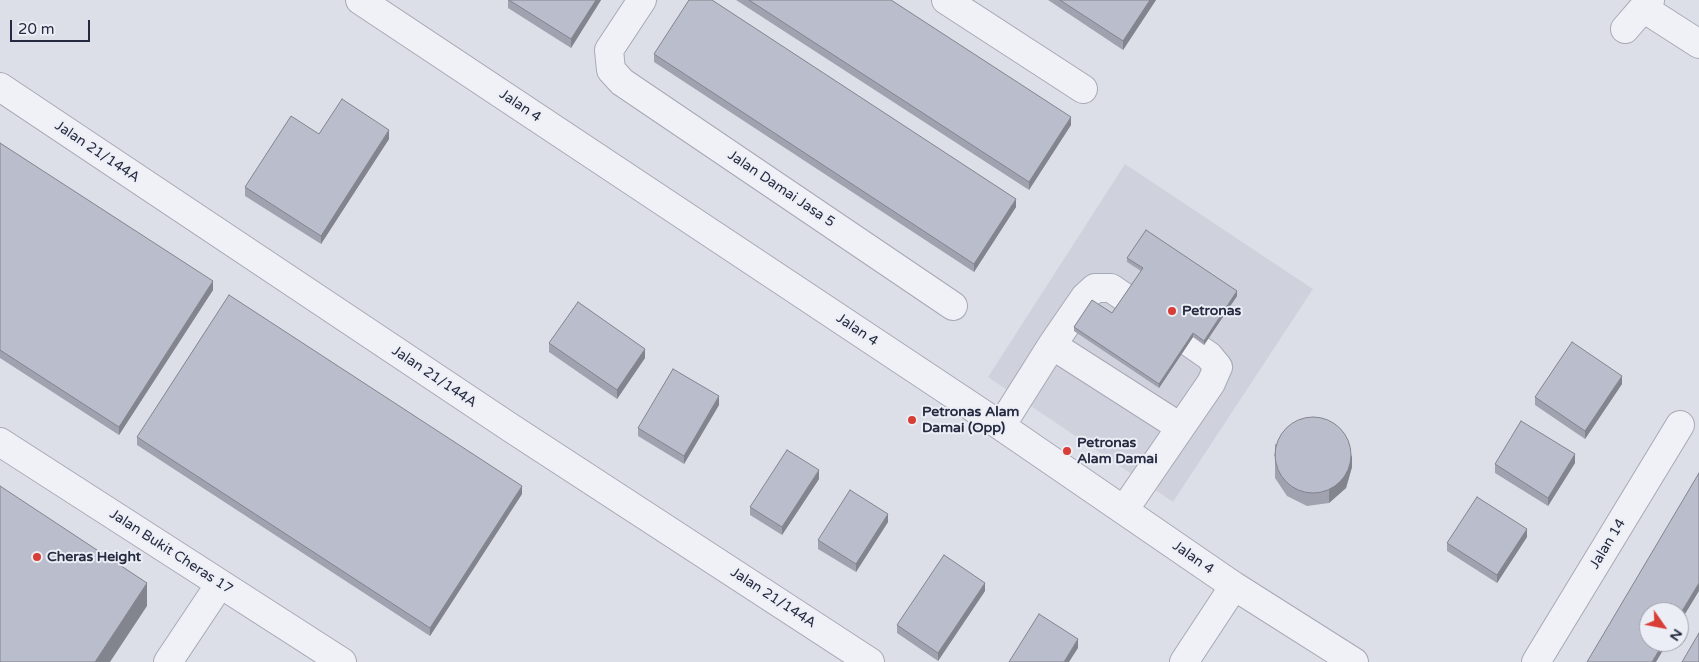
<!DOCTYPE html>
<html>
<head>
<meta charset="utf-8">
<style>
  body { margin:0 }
  #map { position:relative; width:1699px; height:662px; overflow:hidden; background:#dddfe8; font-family:"Varela Round",sans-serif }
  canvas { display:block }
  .north { position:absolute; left:1639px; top:602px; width:50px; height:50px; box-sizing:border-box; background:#eceef6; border:1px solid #9ca0ad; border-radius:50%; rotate:123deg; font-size:14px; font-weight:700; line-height:20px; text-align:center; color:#252a40 }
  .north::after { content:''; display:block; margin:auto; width:18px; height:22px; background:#d83d36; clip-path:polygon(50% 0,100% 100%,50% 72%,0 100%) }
  .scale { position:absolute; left:10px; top:20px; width:80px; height:22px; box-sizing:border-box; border:2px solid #252a40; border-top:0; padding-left:6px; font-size:15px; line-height:18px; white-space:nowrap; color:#252a40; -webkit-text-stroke:4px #eceef6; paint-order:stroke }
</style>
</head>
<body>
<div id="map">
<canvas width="1699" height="662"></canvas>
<div class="north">N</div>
<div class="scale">20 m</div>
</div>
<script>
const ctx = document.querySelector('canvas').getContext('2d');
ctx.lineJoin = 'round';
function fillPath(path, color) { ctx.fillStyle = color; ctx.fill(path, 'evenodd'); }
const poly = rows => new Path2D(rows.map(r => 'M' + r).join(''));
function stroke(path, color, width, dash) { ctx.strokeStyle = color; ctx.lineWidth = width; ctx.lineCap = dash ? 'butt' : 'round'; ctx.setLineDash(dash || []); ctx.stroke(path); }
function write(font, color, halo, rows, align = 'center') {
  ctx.font = font + ' "Varela Round",sans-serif'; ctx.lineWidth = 4; ctx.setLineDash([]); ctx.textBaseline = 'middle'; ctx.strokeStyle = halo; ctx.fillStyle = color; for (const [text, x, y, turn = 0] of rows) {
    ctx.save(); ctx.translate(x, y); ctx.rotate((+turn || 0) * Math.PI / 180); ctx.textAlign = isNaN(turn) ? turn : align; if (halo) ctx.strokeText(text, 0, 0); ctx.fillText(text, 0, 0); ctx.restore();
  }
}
fillPath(poly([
  [1125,164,1313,289,1173,502,988,377]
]), '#cfd1dd');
const minor = poly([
  [360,0,1001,426,1234,586,1354,662],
  [642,0,609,50,611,70,622,82,953,306],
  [946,0,1083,89],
  [1643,8,1699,44],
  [1625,29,1650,0],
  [0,87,511,428,870,662],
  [1052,345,1180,427],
  [1001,426,1052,345,1085,297,1095,288,1111,288,1209,356,1218,367,1211,383,1124,510],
  [0,442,342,662],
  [168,662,220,584],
  [1184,662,1234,586],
  [1536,662,1680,425]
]);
stroke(minor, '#a6a9b6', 30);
stroke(minor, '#f0f1f6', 28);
fillPath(poly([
  [508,0,601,0,571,48,508,8],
  [736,0,891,0,1071,125,1029,190],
  [1048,0,1156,0,1123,50],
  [654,54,1016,207,974,272,654,62],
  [389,139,321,244,245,196,245,187],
  [0,143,213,290,119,435,0,358],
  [1127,258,1237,296,1204,345,1193,337,1159,388,1074,331,1074,327,1112,313,1141,271,1127,262],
  [549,343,645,358,617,399,549,352],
  [1622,384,1585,439,1535,405,1535,397],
  [719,405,684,464,638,436,638,428],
  [137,437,522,494,430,636,137,445],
  [1275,444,1352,467,1346,488,1329,503,1307,506,1287,496,1275,478],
  [1575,463,1548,506,1495,473,1495,464],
  [819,479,782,535,750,515,750,507],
  [888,522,856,572,818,549,818,540],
  [1527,537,1497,583,1447,551,1447,543],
  [985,591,938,661,897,633,897,625]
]), '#a0a3af');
fillPath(poly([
  [596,0,601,0,571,48,571,39],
  [1150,0,1156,0,1123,50,1123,41],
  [1071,117,1071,125,1029,190,1029,182],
  [389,130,389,139,321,244,321,236],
  [1016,199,1016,207,974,272,974,264],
  [213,281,213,290,119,435,119,427],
  [1237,291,1237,296,1204,345,1204,341],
  [1193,333,1193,337,1159,388,1159,384],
  [645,349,645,358,617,399,617,390],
  [1622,376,1622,384,1585,439,1585,431],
  [719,396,719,405,684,464,684,456],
  [1575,454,1575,463,1548,506,1548,498],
  [1352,455,1352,467,1346,488,1329,503,1329,491],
  [819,470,819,479,782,535,782,527],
  [522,486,522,494,430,636,430,628],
  [888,514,888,522,856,572,856,564],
  [1527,529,1527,537,1497,583,1497,575],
  [147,583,147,606,110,662,95,662],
  [985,583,985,591,938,661,938,653],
  [1699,583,1699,591,1679,624,1679,616],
  [1078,639,1078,648,1069,662,1064,662],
  [1664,642,1668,642,1656,662,1652,662]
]), '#82848e');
const building = poly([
  [509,0,596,0,571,39,509,0],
  [689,0,712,0,1016,199,974,264,654,54,689,0],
  [749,0,891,0,1071,117,1029,182,749,0],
  [1060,0,1150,0,1123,41,1060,0],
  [342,99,389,130,321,236,245,187,291,116,319,134,342,99],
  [0,143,213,281,119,427,0,350,0,143],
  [1146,230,1237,291,1204,341,1193,333,1159,384,1074,327,1092,300,1112,313,1143,268,1127,258,1146,230],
  [229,295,522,486,430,628,137,437,229,295],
  [578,302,645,349,617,390,549,343,578,302],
  [1572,342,1622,376,1585,431,1535,397,1572,342],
  [673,369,719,396,684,456,638,428,673,369],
  '1275 455a38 38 0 1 1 76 0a38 38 0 1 1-76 0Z',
  [1521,421,1575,454,1548,498,1495,464,1521,421],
  [787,450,819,470,782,527,750,507,787,450],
  [1699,473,1699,583,1679,616,1679,612,1649,612,1649,642,1664,642,1652,662,1587,662,1699,473],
  [0,486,147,583,95,662,0,662,0,486],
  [850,490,888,514,856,564,818,540,850,490],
  [1477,497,1527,529,1497,575,1447,543,1477,497],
  [944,555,985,583,938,653,897,625,944,555],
  [1039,614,1078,639,1064,662,1009,662,1039,614],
  [1699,633,1699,662,1682,662,1699,633]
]);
fillPath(building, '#babdcb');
stroke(building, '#82848e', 1);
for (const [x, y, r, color] of [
  [1172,311,5,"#d83d36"],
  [912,420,5,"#d83d36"],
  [1067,451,5,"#d83d36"],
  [37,557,5,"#d83d36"]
]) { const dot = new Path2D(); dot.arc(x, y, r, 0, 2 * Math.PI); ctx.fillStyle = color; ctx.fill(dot); stroke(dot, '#eceef6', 2); }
write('14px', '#252a40', '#eceef6', [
  ["Jalan 4",520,106,34],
  ["Jalan 21/144A",97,152,34],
  ["Jalan Damai Jasa 5",781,189,34],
  ["Jalan 4",857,330,34],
  ["Jalan 21/144A",434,377,34],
  ["Jalan 14",1608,544,-59],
  ["Jalan Bukit Cheras 17",171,552,33],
  ["Jalan 4",1193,558,35],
  ["Jalan 21/144A",773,598,33]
]);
write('bold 14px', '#252a40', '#eceef6', [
  ["Petronas",1182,311],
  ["Petronas Alam",922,412],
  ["Damai (Opp)",922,428],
  ["Petronas",1077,443],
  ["Alam Damai",1077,459],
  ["Cheras Height",47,557]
], 'left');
</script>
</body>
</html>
